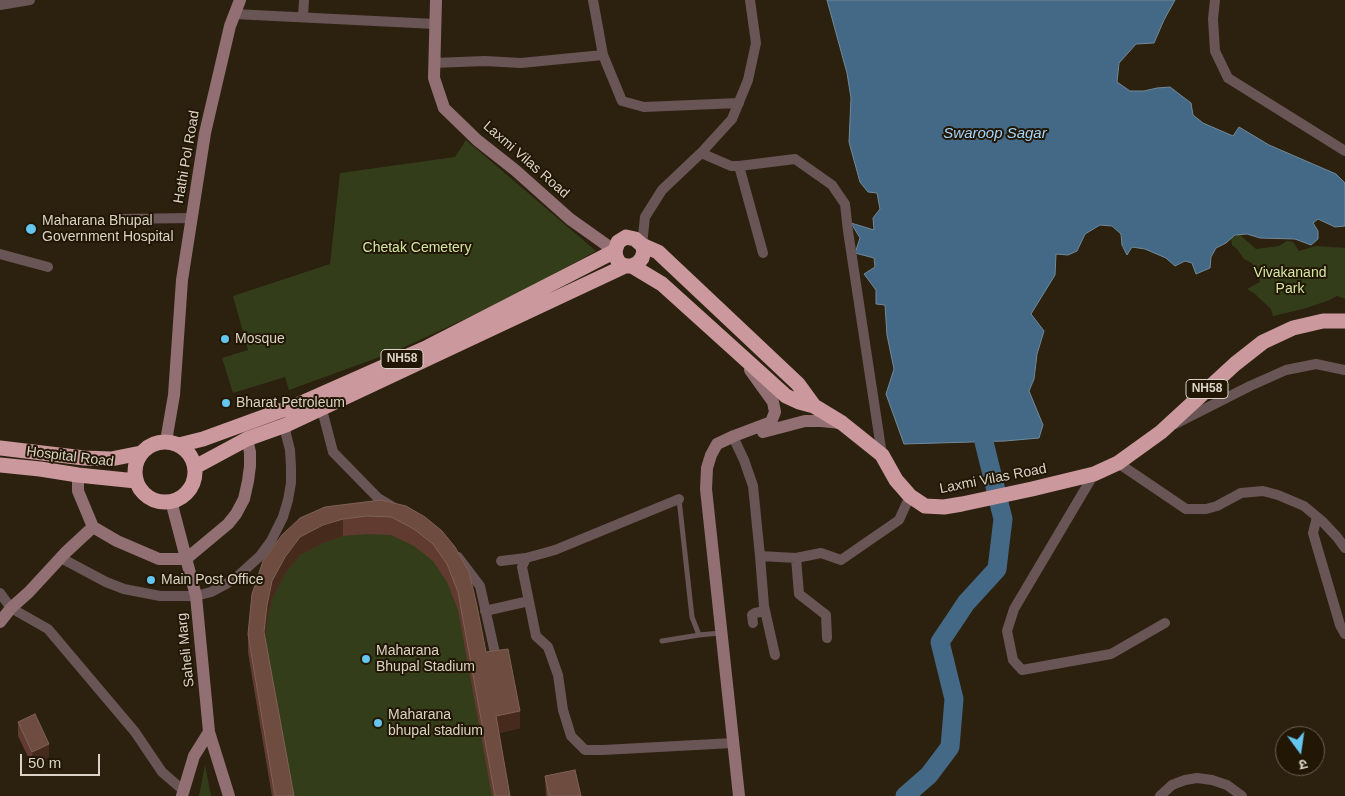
<!DOCTYPE html>
<html>
<head>
<meta charset="utf-8">
<style>
  body { margin:0 }
  #map { position:relative; width:1345px; height:796px; overflow:hidden; background:#2c210e; font-family:Helvetica,"Noto Sans Devanagari",sans-serif }
  canvas { display:block }
  .north { position:absolute; left:1275px; top:726px; width:50px; height:50px; box-sizing:border-box; background:#221705; border:1px solid #6c6253; border-radius:50%; rotate:166deg; font-size:14px; font-weight:700; line-height:20px; text-align:center; color:#dbd3c8 }
  .north::after { content:''; display:block; margin:auto; width:18px; height:22px; background:#64c5ee; clip-path:polygon(50% 0,100% 100%,50% 72%,0 100%) }
  .scale { position:absolute; left:20px; top:754px; width:80px; height:22px; box-sizing:border-box; border:2px solid #dbd3c8; border-top:0; padding-left:6px; font-size:15px; line-height:18px; white-space:nowrap; color:#dbd3c8; -webkit-text-stroke:4px #221705; paint-order:stroke }
</style>
</head>
<body>
<div id="map">
<canvas width="1345" height="796"></canvas>
<div class="north">उ</div>
<div class="scale">50 m</div>
</div>
<script>
const ctx = document.querySelector('canvas').getContext('2d');
ctx.lineJoin = 'round';
function fillPath(path, color) { ctx.fillStyle = color; ctx.fill(path, 'evenodd'); }
const poly = rows => new Path2D(rows.map(r => 'M' + r).join(''));
function stroke(path, color, width, dash) { ctx.strokeStyle = color; ctx.lineWidth = width; ctx.lineCap = dash ? 'butt' : 'round'; ctx.setLineDash(dash || []); ctx.stroke(path); }
function write(font, color, halo, rows, align = 'center') {
  ctx.font = font + ' Helvetica,sans-serif'; ctx.lineWidth = 4; ctx.setLineDash([]); ctx.textBaseline = 'middle'; ctx.strokeStyle = halo; ctx.fillStyle = color; for (const [text, x, y, turn = 0] of rows) {
    ctx.save(); ctx.translate(x, y); ctx.rotate((+turn || 0) * Math.PI / 180); ctx.textAlign = isNaN(turn) ? turn : align; if (halo) ctx.strokeText(text, 0, 0); ctx.fillText(text, 0, 0); ctx.restore();
  }
}
fillPath(poly([
  [466,140,596,251,506,300,396,351,289,390,285,377,233,393,222,358,248,350,233,296,330,264,340,173,455,157],
  [1239,234,1256,249,1279,246,1287,241,1293,242,1299,251,1316,246,1345,248,1345,299,1337,296,1327,301,1303,309,1273,316,1271,309,1255,294,1247,289,1260,282,1252,263,1244,259,1237,249,1232,245,1231,238],
  [356,520,442,549,486,670,508,666,520,728,496,734,507,796,272,796,248,652,282,553],
  [205,765,211,796,199,796]
]), '#343d1a');
const water = poly([
  [827,0,1175,0,1164,20,1154,43,1136,44,1119,63,1117,82,1130,91,1144,91,1157,88,1170,87,1191,103,1193,115,1203,123,1233,136,1239,127,1269,145,1336,174,1345,183,1345,226,1335,227,1318,219,1313,223,1318,231,1318,239,1311,245,1295,239,1260,238,1247,234,1235,235,1226,243,1216,248,1211,257,1210,268,1196,274,1192,263,1185,261,1175,266,1166,258,1145,249,1132,247,1127,255,1122,245,1121,234,1112,226,1100,225,1085,234,1077,251,1068,255,1056,254,1055,275,1031,314,1044,331,1037,354,1034,379,1029,391,1043,425,1039,438,1005,441,904,444,886,394,894,369,887,335,885,305,876,304,876,290,864,274,875,267,874,258,855,253,860,238,851,223,874,230,873,218,880,209,877,193,868,192,860,182,849,142,851,98,847,73,827,0]
]);
fillPath(water, '#446986');
stroke(water, '#71899a', 1);
stroke(poly([
  [905,796,929,775,950,747,954,699,940,642,966,603,997,569,1003,519,984,442]
]), '#446986', 19);
stroke(poly([
  [679,499,692,617,699,635,720,633],
  [662,641,699,635]
]), '#695456', 5);
stroke(poly([
  [593,0,603,55,622,101,644,107,739,103],
  [1215,0,1213,19,1215,51,1228,78,1345,151],
  [0,5,30,0],
  [234,14,435,24],
  [303,17,304,0],
  [434,63,485,61,521,63,603,55],
  [701,153,731,166,739,166,763,253],
  [739,166,795,159,832,185,845,204,848,231,882,455],
  [117,219,192,218],
  [642,245,645,217,662,190,701,153,732,119,748,80,756,43,750,0],
  [0,254,48,267],
  [320,402,333,452,378,498,393,507],
  [1175,424,1250,386,1286,370,1316,364,1345,370],
  [735,441,744,460,753,486,760,556,796,558,821,553,841,560,899,520,910,496],
  [1118,463,1186,509,1206,509,1217,506,1241,493,1263,491,1278,495,1304,506,1322,521,1337,537,1345,548],
  [1094,474,1014,609,1007,631,1013,660,1022,670,1111,654,1165,623],
  [679,499,555,550,526,558,522,567,536,636,548,647,558,675,563,710,571,736,585,750,603,750,733,743],
  [1317,517,1313,533,1340,625,1345,634],
  [760,556,764,606,775,655],
  [458,557,480,586,495,653],
  [61,558,106,582,124,589,160,596,196,596,211,592,226,584,238,576,260,556,271,541,283,517,288,500,291,483,291,467,290,450,286,434,286,425],
  [796,558,799,594,826,615,827,638],
  [501,561,526,558],
  [0,593,11,608,48,629,135,732,162,772,184,791],
  [485,611,529,601],
  [753,623,752,615,755,613,765,611],
  [1160,796,1172,785,1185,780,1197,778,1212,780,1227,785,1242,796]
]), '#695456', 10);
stroke(poly([
  [436,0,434,78,444,108,477,140,515,170,570,219,615,251],
  [763,432,805,421,821,421,841,423],
  [166,441,174,395,182,280,205,133,230,26,240,0],
  [78,475,78,491,93,527,117,541,159,559,186,559,228,524,236,514,244,499,248,481,250,466,250,452,247,439],
  [171,501,196,596,209,732,229,796],
  [0,622,11,608,29,592,65,553,93,527],
  [182,796,194,756,209,732],
  [739,796,706,489,707,468,711,455,717,444,734,436,771,422,775,412,773,402,750,370]
]), '#916f73', 12);
stroke(poly([
  [642,245,644,251,642,258,638,263,632,266,625,266,619,263,616,257,615,251,618,242,626,237,635,239,642,245,658,252,798,384,814,406,842,423,882,455,896,480,910,496,925,506,944,507,962,504,1032,489,1094,474,1118,463,1161,432,1235,364,1263,342,1293,328,1323,321,1345,321],
  [632,266,662,284,786,396,799,402,814,406],
  '135 472a30 30 0 1 1 60 0a30 30 0 1 1-60 0Z',
  [179,445,203,439,299,404,428,347,615,251],
  [0,448,84,458,111,459,141,453],
  [0,465,40,469,78,475,136,481],
  [195,467,247,439,286,425,625,266]
]), '#cb989d', 15);
fillPath(poly([
  [356,503,442,531,486,652,520,728,499,733,510,796,492,796,458,610,447,582,433,561,414,546,391,535,367,534,343,536,323,543,300,555,285,574,272,599,267,623,265,639,294,796,272,796,248,652,248,634,252,594],
  [18,722,49,757,32,765,18,736],
  [545,776,581,796,546,796]
]), '#613b2f');
fillPath(poly([
  [343,519,343,536,323,543,300,555,285,574,272,599,267,623,264,650,264,632,267,605,272,581,285,557,300,537,323,525],
  [520,711,520,728,496,734,496,716],
  [49,744,49,757,32,765,32,752]
]), '#462a1b');
const building = poly([
  [381,500,406,506,425,517,442,531,455,547,469,572,477,606,486,652,508,649,520,711,496,716,510,796,495,796,458,592,447,564,433,544,414,529,391,517,367,516,343,519,323,525,300,537,285,557,272,581,267,605,264,632,294,796,275,796,248,634,252,594,263,561,282,535,300,518,325,507,381,500],
  [35,714,49,744,32,752,18,722,35,714],
  [575,770,581,796,549,796,545,776,575,770]
]);
fillPath(building, '#6e4c40');
stroke(building, '#7f6155', 1);
for (const [x, y, r, color] of [
  [31,229,6,"#64c5ee"],
  [225,339,5,"#64c5ee"],
  [226,403,5,"#64c5ee"],
  [151,580,5,"#64c5ee"],
  [366,659,5,"#64c5ee"],
  [378,723,5,"#64c5ee"]
]) { const dot = new Path2D(); dot.arc(x, y, r, 0, 2 * Math.PI); ctx.fillStyle = color; ctx.fill(dot); stroke(dot, '#221705', 2); }
for (const [x, y, w] of [
  [402,359,42],
  [1207,389,42]
]) { const box = new Path2D(); box.roundRect(x - w / 2, y - 9.5, w, 19, 4); ctx.fillStyle = '#221705'; ctx.fill(box); stroke(box, '#dbd3c8', 1); }
write('bold 12px', '#dbd3c8', null, [
  ["NH58",402,359],
  ["NH58",1207,389]
]);
write('14px', '#dbd3c8', '#221705', [
  ["Hathi Pol Road",187,157,-80],
  ["Laxmi Vilas Road",526,160,41],
  ["Hospital Road",70,457,7],
  ["Laxmi Vilas Road",993,479,-11],
  ["Saheli Marg",186,650,-96]
]);
write('14px', '#dbd3c8', '#221705', [
  ["Maharana Bhupal",42,221],
  ["Government Hospital",42,237],
  ["Mosque",235,339],
  ["Bharat Petroleum",236,403],
  ["Main Post Office",161,580],
  ["Maharana",376,651],
  ["Bhupal Stadium",376,667],
  ["Maharana",388,715],
  ["bhupal stadium",388,731]
], 'left');
write('14px', '#d4e7a2', '#221705', [
  ["Chetak Cemetery",417,248],
  ["Vivakanand",1290,273],
  ["Park",1290,289]
]);
write('italic 15px', '#a3d4fa', '#221705', [
  ["Swaroop Sagar",995,134]
]);
</script>
</body>
</html>
